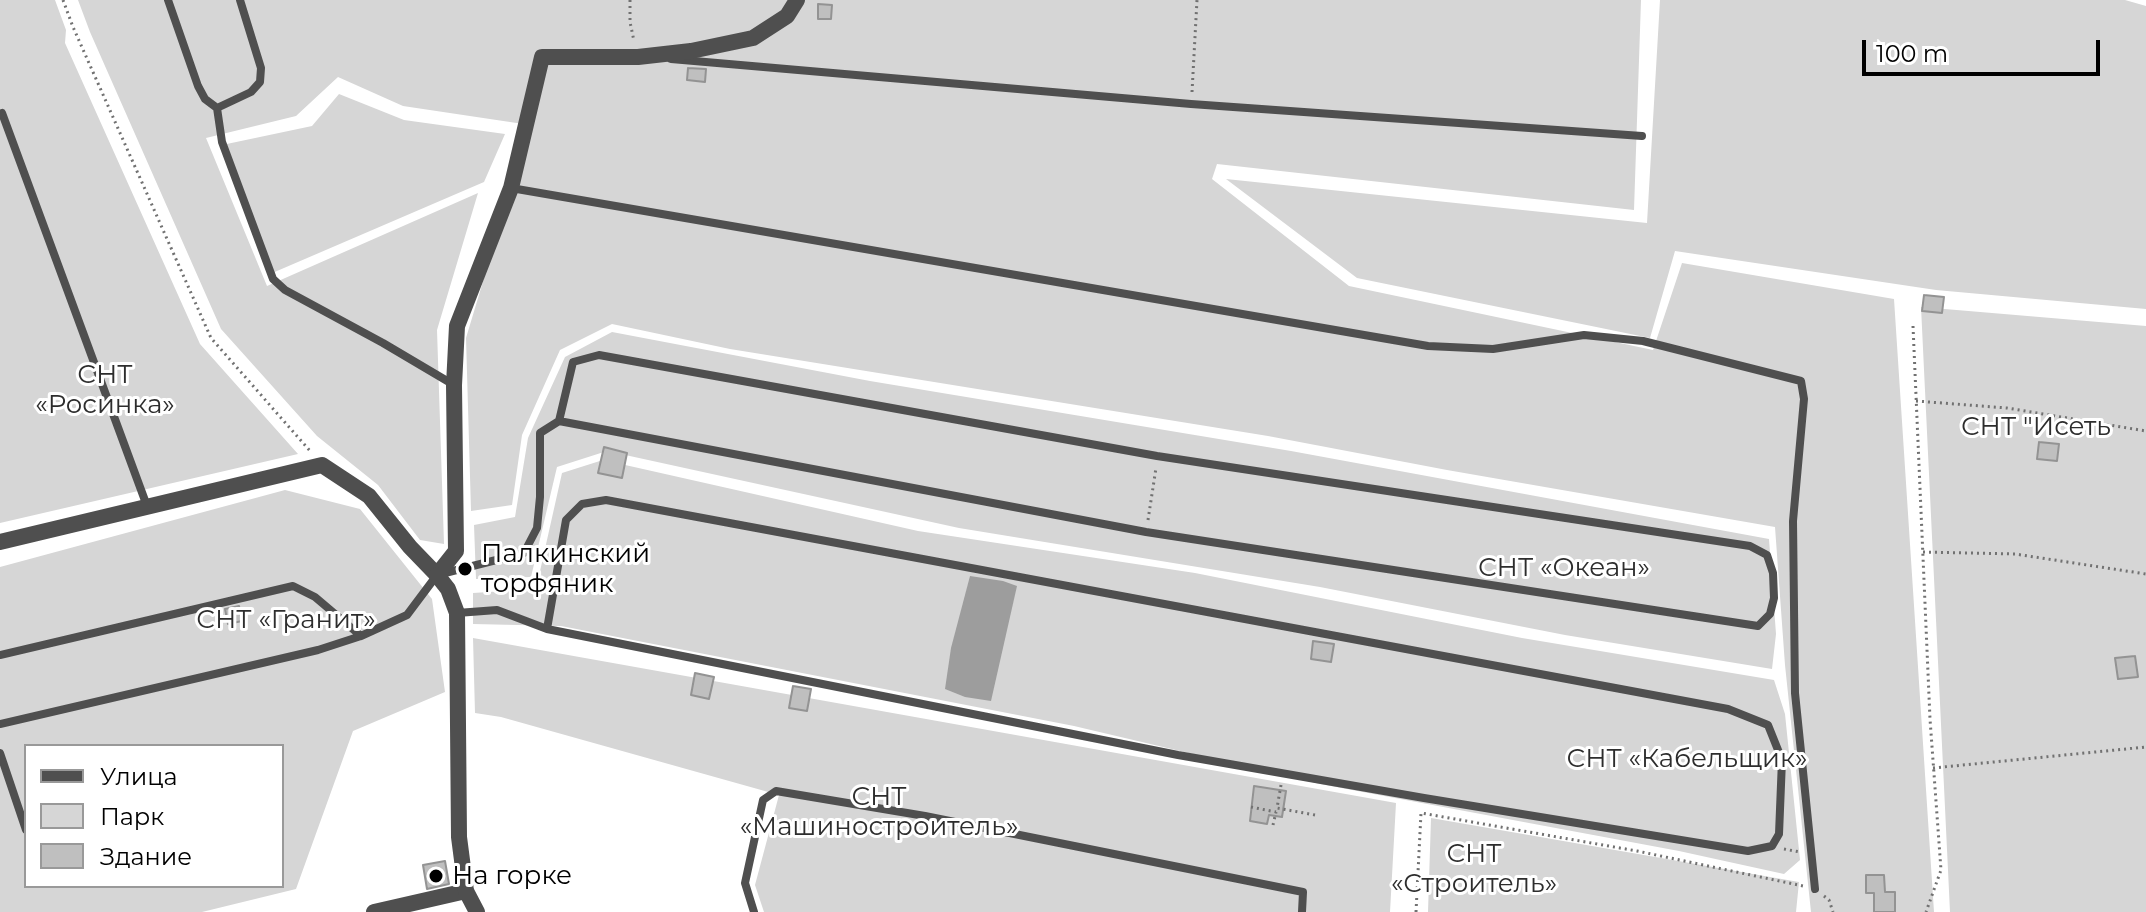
<!DOCTYPE html>
<html>
<head>
<meta charset="utf-8">
<style>
  body { margin:0 }
  #map { position:relative; width:2146px; height:912px; overflow:hidden; background:#fff; font-family:Montserrat,sans-serif }
  canvas { display:block }
  .legend { position:absolute; left:24px; top:744px; width:260px; height:144px; box-sizing:border-box; background:#fff; border:2px solid #999; margin:0; padding:10px 14px; list-style:none; font-size:24px; color:#000 }
  .legend li { display:flex; align-items:center; gap:16px; height:40px }
  .legend b { width:40px; border:2px solid #999 }
  .scale { position:absolute; left:1862px; top:40px; width:238px; height:36px; box-sizing:border-box; border:4px solid #000; border-top:0; padding-left:10px; font-size:24px; line-height:28px; white-space:nowrap; color:#000; -webkit-text-stroke:6px #fff; paint-order:stroke }
</style>
</head>
<body>
<div id="map">
<canvas width="2146" height="912"></canvas>
<ul class="legend">
<li><b style="height:10px;background:#4f4f4f"></b>Улица</li>
<li><b style="height:22px;background:#d6d6d6"></b>Парк</li>
<li><b style="height:22px;background:#bfbfbf"></b>Здание</li>
</ul>
<div class="scale">100 m</div>
</div>
<script>
const ctx = document.querySelector('canvas').getContext('2d');
ctx.lineJoin = 'round';
function fillPath(path, color) { ctx.fillStyle = color; ctx.fill(path, 'evenodd'); }
const poly = rows => new Path2D(rows.map(r => 'M' + r).join(''));
function stroke(path, color, width, dash) { ctx.strokeStyle = color; ctx.lineWidth = width; ctx.lineCap = dash ? 'butt' : 'round'; ctx.setLineDash(dash || []); ctx.stroke(path); }
function write(font, color, halo, rows, align = 'center') {
  ctx.font = font + ' Montserrat,sans-serif'; ctx.lineWidth = 6; ctx.setLineDash([]); ctx.textBaseline = 'middle'; ctx.strokeStyle = halo; ctx.fillStyle = color; for (const [text, x, y, turn = 0] of rows) {
    ctx.save(); ctx.translate(x, y); ctx.rotate((+turn || 0) * Math.PI / 180); ctx.textAlign = isNaN(turn) ? turn : align; if (halo) ctx.strokeText(text, 0, 0); ctx.fillText(text, 0, 0); ctx.restore();
  }
}
fillPath(poly([
  [0,0,55,0,66,30,65,43,200,344,298,454,0,523],
  [78,0,1641,0,1634,210,1217,164,1212,179,1349,286,1653,350,1682,263,1894,299,1934,912,1811,912,1785,665,1775,527,1447,470,1268,436,730,349,612,324,560,350,522,435,512,505,471,511,466,338,530,125,403,106,338,77,296,116,206,138,267,286,478,193,437,330,444,544,420,540,378,485,317,436,221,329,90,32],
  [1660,0,2125,0,2146,6,2146,309,1936,290,1675,251,1650,338,1357,278,1226,179,1647,223],
  [339,94,404,120,505,134,484,182,270,274,222,145,312,126],
  [1921,307,2146,326,2146,912,1950,912],
  [612,332,870,381,1291,451,1769,539,1776,634,1772,669,1565,635,1320,587,959,528,607,451,557,467,531,577,476,579,474,525,515,517,528,438,565,357],
  [603,460,918,531,1195,573,1522,638,1774,680,1785,714,1800,860,1784,874,1679,851,1320,784,1074,726,561,626,473,624,473,593,536,589,562,473],
  [285,490,360,509,432,599,445,692,353,731,296,889,202,912,0,912,0,567],
  [26,746,282,746,282,886,26,886],
  [473,638,1396,803,1390,912,764,912,755,885,779,795,501,717,475,713],
  [1431,818,1799,882,1796,912,1428,912]
]), '#d6d6d6');
fillPath(poly([
  [970,576,1003,581,1017,586,991,701,965,697,945,689,951,648]
]), '#9d9d9d');
const building = poly([
  [818,4,832,5,831,19,818,19,818,4],
  [688,68,706,69,705,82,687,80,688,68],
  [1924,295,1944,297,1942,313,1922,311,1924,295],
  [2039,442,2059,444,2057,461,2037,459,2039,442],
  [604,447,627,453,622,478,598,473,604,447],
  [239,606,242,621,228,624,225,609,239,606],
  [1313,641,1334,644,1331,662,1311,659,1313,641],
  [2135,656,2138,677,2118,679,2115,658,2135,656],
  [695,673,714,677,709,699,691,695,695,673],
  [793,686,811,689,807,711,789,708,793,686],
  [1254,786,1286,791,1282,817,1269,815,1267,824,1250,821,1254,786],
  [445,861,449,884,427,889,423,865,445,861],
  [1866,875,1884,875,1885,892,1895,892,1895,912,1874,912,1874,893,1866,893,1866,875]
]);
fillPath(building, '#bfbfbf');
stroke(building, '#939393', 2);
stroke(poly([
  [63,0,73,27,211,338,311,452],
  [630,0,630,22,634,41],
  [1192,92,1197,0],
  [1913,326,1930,719,1941,870,1926,912],
  [1916,401,2007,408,2146,431],
  [1148,520,1156,468],
  [1923,552,2015,554,2146,574],
  [1933,768,2146,747],
  [1281,785,1277,808,1315,815],
  [1251,807,1276,812],
  [1273,825,1276,812],
  [1784,849,1800,852],
  [1824,896,1829,900,1833,912],
  [1416,912,1421,813,1637,851,1803,886]
]), '#717171', 3, [2, 4]);
stroke(poly([
  [168,0,198,86,205,99,217,108,222,142,273,279,285,290,383,343,454,385],
  [671,59,1191,104,1642,136],
  [217,108,251,92,260,82,261,68,240,0],
  [2,113,147,506],
  [511,188,1428,346,1493,349,1584,335,1643,341,1801,381,1804,399,1793,521,1795,693,1815,889],
  [457,613,497,610,547,629,1178,755,1424,798,1748,851,1772,846,1779,834,1782,760,1768,725,1728,709,606,500,582,504,566,520,547,629],
  [0,655,293,586,315,597,361,636],
  [0,724,318,650,361,636,407,615,437,575,524,553,537,528,540,497,540,433,559,421,1146,532,1758,626,1770,614,1774,598,1773,573,1767,555,1750,546,1157,456,599,355,573,362,559,421],
  [0,753,26,830],
  [754,912,745,883,763,800,776,791,925,816,1303,892,1302,912]
]), '#4f4f4f', 8);
stroke(poly([
  [0,542,322,465,369,496,410,547,437,575,456,551,454,385,457,326,511,188,542,57,638,57,691,51,753,38,787,16,797,0],
  [374,912,466,891]
]), '#4f4f4f', 16);
stroke(poly([
  [437,575,448,589,457,613,459,837,466,891,477,912]
]), '#4f4f4f', 16);
for (const [x, y, r, color] of [
  [465,569,8,"#000"],
  [436,876,8,"#000"]
]) { const dot = new Path2D(); dot.arc(x, y, r, 0, 2 * Math.PI); ctx.fillStyle = color; ctx.fill(dot); stroke(dot, '#fff', 3); }
write('26px', '#2d2d2d', '#fff', [
  ["СНТ",105,375],
  ["«Росинка»",105,405],
  ["СНТ \"Исеть",2036,427],
  ["СНТ «Океан»",1564,568],
  ["СНТ «Гранит»",286,620],
  ["СНТ «Кабельщик»",1687,759],
  ["СНТ",879,797],
  ["«Машиностроитель»",879,827],
  ["СНТ",1474,854],
  ["«Строитель»",1474,884]
]);
write('26px', '#000', '#fff', [
  ["Палкинский",481,554],
  ["торфяник",481,584],
  ["На горке",452,876]
], 'left');
</script>
</body>
</html>
